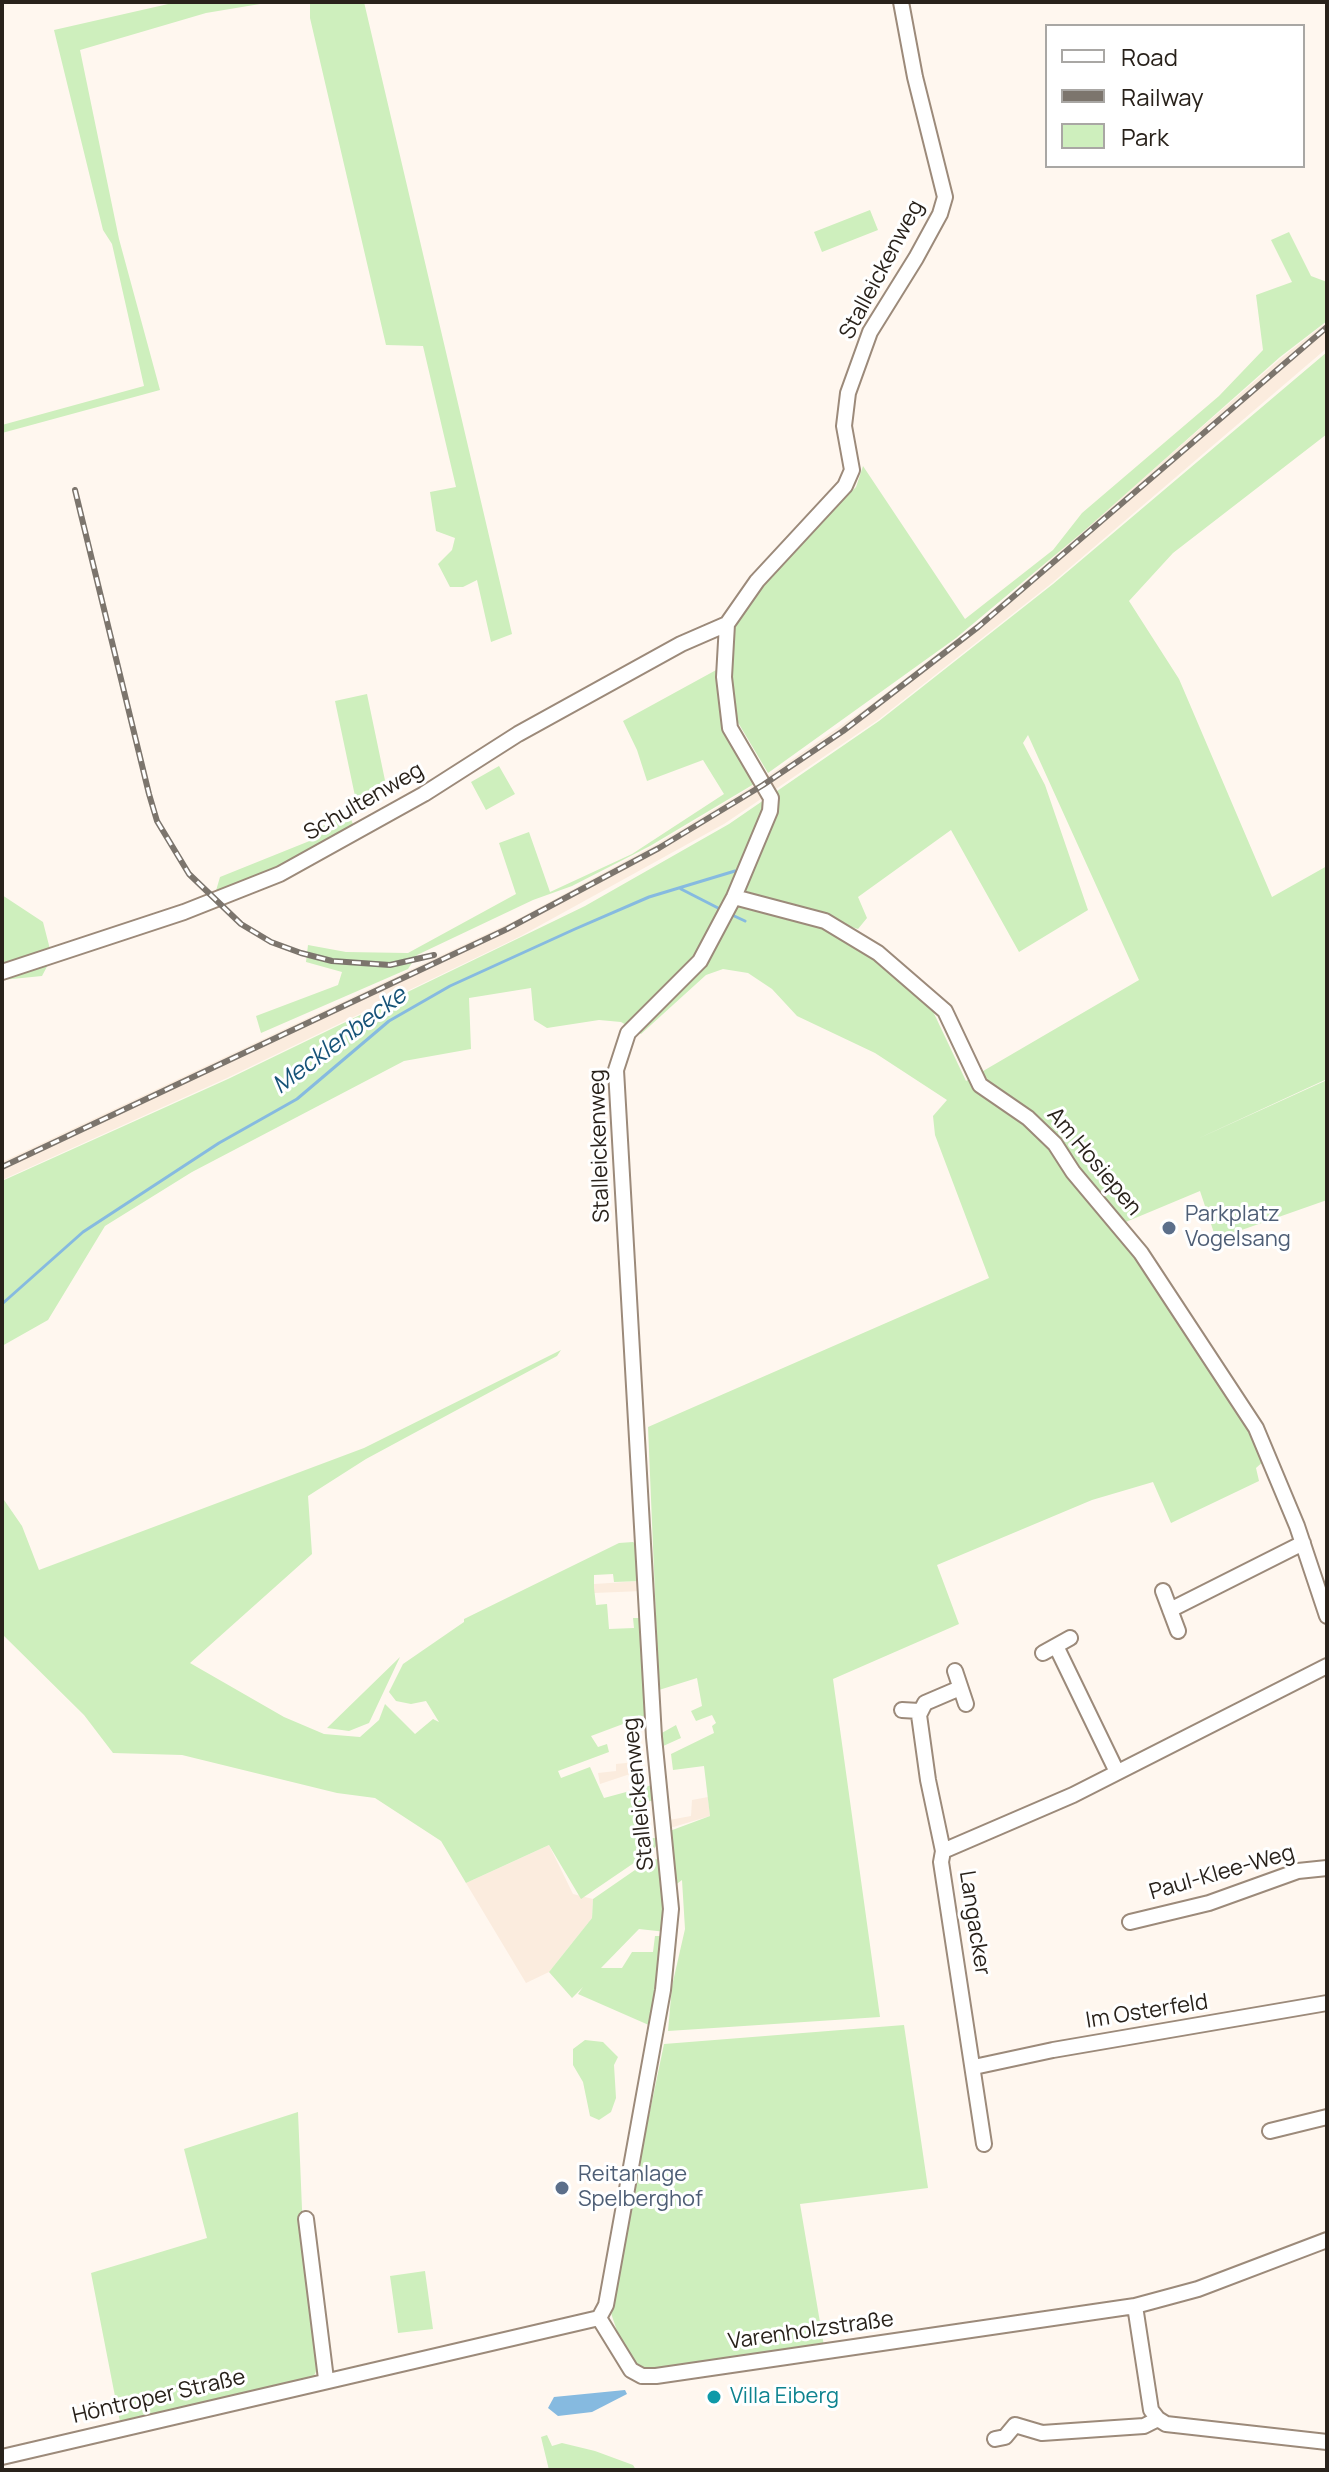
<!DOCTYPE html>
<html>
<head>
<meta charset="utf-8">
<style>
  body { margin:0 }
  #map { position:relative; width:1329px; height:2472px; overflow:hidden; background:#fff7ef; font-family:Manrope,sans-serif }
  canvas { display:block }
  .frame { position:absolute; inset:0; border:4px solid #29221b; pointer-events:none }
  .legend { position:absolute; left:1045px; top:24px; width:260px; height:144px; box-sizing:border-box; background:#fff; border:2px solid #a9a7a4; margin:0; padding:10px 14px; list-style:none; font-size:24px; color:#29221b }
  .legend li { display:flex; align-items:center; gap:16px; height:40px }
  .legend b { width:40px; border:2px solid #a9a7a4 }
</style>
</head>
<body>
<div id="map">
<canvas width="1329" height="2472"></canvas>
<div class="frame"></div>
<ul class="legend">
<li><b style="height:10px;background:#fff"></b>Road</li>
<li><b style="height:10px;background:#7c756d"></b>Railway</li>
<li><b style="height:22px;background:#ceefbd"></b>Park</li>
</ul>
</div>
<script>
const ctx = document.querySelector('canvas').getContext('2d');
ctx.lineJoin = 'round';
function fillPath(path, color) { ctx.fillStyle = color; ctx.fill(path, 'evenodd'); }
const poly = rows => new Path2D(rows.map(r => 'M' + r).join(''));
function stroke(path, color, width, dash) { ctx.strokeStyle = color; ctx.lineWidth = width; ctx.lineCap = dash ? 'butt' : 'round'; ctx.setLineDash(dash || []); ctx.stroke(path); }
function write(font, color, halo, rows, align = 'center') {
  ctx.font = font + ' Manrope,sans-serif'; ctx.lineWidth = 6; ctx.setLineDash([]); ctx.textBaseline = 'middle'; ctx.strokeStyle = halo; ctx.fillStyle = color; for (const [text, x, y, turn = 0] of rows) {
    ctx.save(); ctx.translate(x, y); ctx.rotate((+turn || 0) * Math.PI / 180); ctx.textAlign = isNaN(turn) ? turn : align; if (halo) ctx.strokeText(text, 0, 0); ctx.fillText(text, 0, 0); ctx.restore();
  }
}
fillPath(poly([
  [1327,322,1327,348,1052,583,878,720,724,824,519,937,227,1078,2,1180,2,1162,512,922,657,844,758,783,865,709,979,622,1281,358],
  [641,1581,642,1591,594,1593,594,1584],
  [635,1762,636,1772,600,1784,598,1773,616,1771,616,1764],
  [708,1797,710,1816,670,1828,669,1820,691,1816,692,1800],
  [549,1845,573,1894,593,1899,592,1918,549,1972,526,1983,466,1883]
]), '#fbecde');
fillPath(poly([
  [177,2,272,2,206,13,80,50,119,239,160,390,2,433,2,425,144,386,112,244,103,230,54,30],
  [310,2,364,2,512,634,491,642,477,580,463,587,450,587,438,564,452,550,455,538,436,531,430,492,456,487,423,346,386,345,310,18],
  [870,210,878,230,822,252,814,232],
  [1289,232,1311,276,1327,282,1327,321,1280,357,1085,530,956,638,768,773,730,709,732,628,774,569,856,487,863,466,965,619,1053,550,1082,513,1219,396,1263,350,1256,295,1292,282,1271,240],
  [1327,352,1327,434,1173,553,1129,601,1179,679,1272,897,1327,866,1327,1079,1195,1140,1327,1080,1327,1200,1216,1239,1200,1191,1121,1224,1247,1422,1265,1460,1256,1468,1259,1481,1171,1523,1153,1482,1092,1500,937,1565,959,1624,833,1679,880,2017,668,2031,672,1986,685,1929,682,1880,674,1886,667,1832,710,1816,704,1766,673,1770,671,1754,714,1733,712,1726,716,1723,712,1715,696,1721,691,1711,702,1706,697,1678,659,1690,648,1427,989,1278,935,1135,933,1116,947,1100,875,1053,797,1016,772,989,748,973,723,969,706,975,641,1034,621,1022,599,1020,547,1028,534,1020,531,988,469,998,471,1049,404,1061,192,1172,105,1226,48,1320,2,1346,2,1181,228,1079,585,906,729,824,879,721,1053,584],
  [1028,735,1139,980,966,1081,929,1003,900,976,827,927,735,900,736,895,790,908,858,929,867,918,858,897,951,830,1019,952,1088,910,1045,785,1023,743],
  [718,669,740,759,754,784,650,846,572,886,533,900,417,955,408,969,261,1033,256,1016,338,985,342,972,306,962,308,945,346,952,408,953,516,894,499,843,529,832,550,892,632,854,724,794,703,760,647,781,637,750,623,721],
  [367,694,387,790,355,796,335,701],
  [499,766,515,794,486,810,471,782],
  [349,814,354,827,213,901,220,877,312,840,316,829],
  [2,895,43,922,52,957,42,976,2,980],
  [561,1350,557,1356,366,1459,308,1496,312,1554,190,1663,284,1717,324,1734,360,1737,379,1720,385,1704,415,1734,433,1719,439,1722,426,1701,411,1704,396,1701,389,1692,403,1664,464,1622,464,1619,619,1543,633,1542,638,1546,641,1581,614,1582,613,1574,594,1575,594,1588,596,1605,607,1604,609,1629,634,1628,633,1618,643,1618,643,1634,640,1636,647,1715,591,1736,598,1747,607,1744,609,1752,558,1771,561,1778,590,1767,604,1798,652,1785,655,1800,646,1802,650,1838,659,1838,659,1842,653,1850,581,1899,549,1845,466,1883,441,1841,375,1798,337,1793,182,1755,113,1753,84,1715,2,1634,2,1497,22,1526,39,1570,364,1448],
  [400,1657,369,1723,349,1731,327,1728],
  [676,1725,681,1738,661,1747,660,1734],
  [657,1859,663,1864,666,1932,639,1929,601,1968,622,1968,632,1952,653,1952,655,1936,665,1936,651,2026,578,1994,583,1987,572,1998,549,1972,592,1918,593,1899,648,1861],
  [904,2025,928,2188,800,2204,824,2346,651,2372,635,2365,620,2340,609,2307,664,2044],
  [585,2040,603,2042,618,2057,614,2065,616,2098,611,2112,599,2120,590,2116,583,2082,573,2065,573,2049],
  [298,2112,302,2209,317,2369,314,2376,120,2422,91,2273,207,2238,184,2149],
  [425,2271,433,2329,398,2333,390,2276],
  [547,2435,552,2446,562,2443,595,2451,633,2465,636,2470,549,2470,541,2437]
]), '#ceefbd');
fillPath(poly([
  [625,2390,627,2394,592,2412,558,2416,548,2408,554,2397]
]), '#86bae0');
stroke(poly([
  [681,889,720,909],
  [730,914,745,921],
  [2,1304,83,1232,219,1143,297,1099,389,1021,450,986,575,929,649,897,735,871]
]), '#86bae0', 3);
const minor = poly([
  [734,897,825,921,878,953,945,1011,980,1085,1028,1118,1055,1144,1073,1172,1141,1253,1256,1428,1297,1526,1327,1616],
  [2,972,184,912,280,874,424,794,518,734,681,644,727,624],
  [1163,1591,1178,1631],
  [1170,1610,1303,1543],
  [1056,1646,1117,1772],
  [1043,1653,1070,1638],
  [955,1671,966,1704],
  [902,1710,919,1711],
  [943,1851,928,1780,919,1715,925,1703,960,1688],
  [1130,1922,1209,1903,1298,1871,1327,1868],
  [974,2067,1053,2050,1327,2003],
  [1270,2131,1327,2117],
  [984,2144,941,1862,943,1851,1073,1795,1327,1666],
  [306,2219,326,2379],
  [1135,2306,1151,2410,1158,2419,1166,2424,1327,2442],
  [599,2318,606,2305,663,1990,671,1909,654,1737,616,1070,628,1033,700,961,734,897,770,811,771,798,730,728,724,677,727,624,757,581,845,486,852,470,844,426,848,393,870,332,916,258,940,214,945,197,915,77,901,2],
  [599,2318,631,2370,642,2376,656,2376,1135,2306,1198,2289,1327,2240],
  [995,2439,1005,2437,1015,2425,1042,2433,1144,2426,1158,2419],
  [2,2457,599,2318]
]);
stroke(minor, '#9c8a7a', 18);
stroke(minor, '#fff', 14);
const rail = poly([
  [75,490,149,794,157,821,189,874,241,924,271,942,301,953,332,961,390,965,434,955],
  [2,1167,507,929,659,848,763,785,843,731,978,627,1327,327]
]);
stroke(rail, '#7c756d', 6);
stroke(rail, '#fff', 3, [9]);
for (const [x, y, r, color] of [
  [1169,1228,8,"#5c6f8a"],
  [562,2188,8,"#5c6f8a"],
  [714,2397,8,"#0f9aa8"]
]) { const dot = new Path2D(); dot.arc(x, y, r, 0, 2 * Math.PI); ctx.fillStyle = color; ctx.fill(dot); stroke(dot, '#fff', 3); }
write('22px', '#29221b', '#fff', [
  ["Stalleickenweg",882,270,-62],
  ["Schultenweg",364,802,-30],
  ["Stalleickenweg",600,1146,-92],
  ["Am Hosiepen",1094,1162,50],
  ["Stalleickenweg",639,1794,-96],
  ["Paul-Klee-Weg",1222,1873,-16],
  ["Langacker",974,1923,81],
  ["Im Osterfeld",1147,2012,-9],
  ["Varenholzstraße",811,2331,-8],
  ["Höntroper Straße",159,2397,-13]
]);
write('22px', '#4e5e75', '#fff', [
  ["Parkplatz",1185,1215],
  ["Vogelsang",1185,1240],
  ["Reitanlage",578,2175],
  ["Spelberghof",578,2200]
], 'left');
write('22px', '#0d838f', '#fff', [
  ["Villa Eiberg",730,2397]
], 'left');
write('italic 24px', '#165378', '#fff', [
  ["Mecklenbecke",340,1041,-37]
]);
</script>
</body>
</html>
